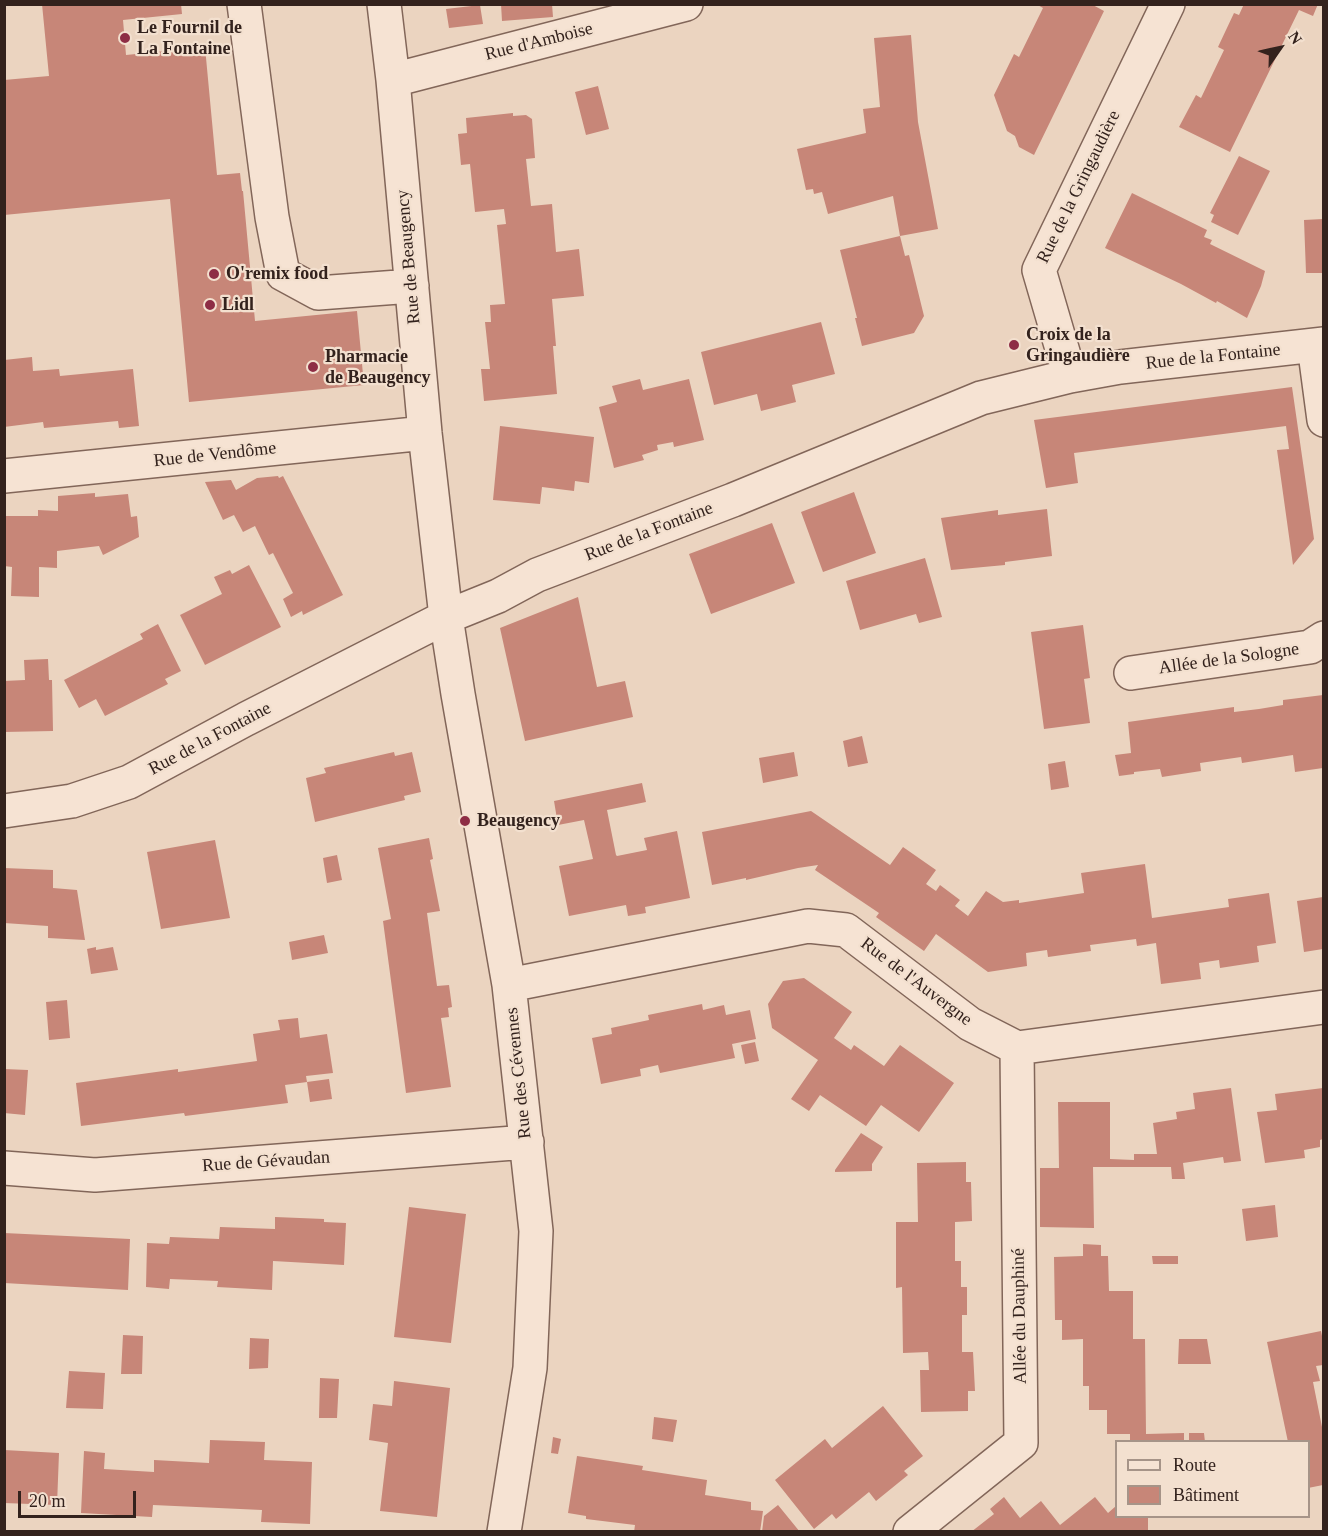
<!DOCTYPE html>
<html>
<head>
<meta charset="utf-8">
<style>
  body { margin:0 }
  #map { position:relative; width:1328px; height:1536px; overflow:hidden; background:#ebd4c0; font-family:Georgia,serif }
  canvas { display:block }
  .frame { position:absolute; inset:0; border:6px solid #33221d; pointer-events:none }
  .legend { position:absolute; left:1115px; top:1440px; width:195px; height:78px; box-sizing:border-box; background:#f3e0cf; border:2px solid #a69488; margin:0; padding:8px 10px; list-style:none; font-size:18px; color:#33221d }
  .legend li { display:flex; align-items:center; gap:12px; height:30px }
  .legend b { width:30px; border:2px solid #a69488 }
  .north { position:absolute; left:1250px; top:18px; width:60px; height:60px; -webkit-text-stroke:4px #f3e0cf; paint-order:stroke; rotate:56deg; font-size:16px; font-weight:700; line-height:24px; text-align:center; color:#33221d }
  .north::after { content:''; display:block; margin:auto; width:21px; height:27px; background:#33221d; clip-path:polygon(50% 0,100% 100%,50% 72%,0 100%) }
  .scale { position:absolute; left:18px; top:1491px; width:118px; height:27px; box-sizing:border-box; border:3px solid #33221d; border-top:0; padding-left:8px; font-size:18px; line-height:21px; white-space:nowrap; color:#33221d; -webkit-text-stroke:4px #f3e0cf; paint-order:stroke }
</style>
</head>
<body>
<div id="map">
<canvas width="1328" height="1536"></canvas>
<div class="frame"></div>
<ul class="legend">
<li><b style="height:8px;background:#f6e3d3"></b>Route</li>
<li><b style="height:16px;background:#c78678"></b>Bâtiment</li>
</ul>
<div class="north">N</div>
<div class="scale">20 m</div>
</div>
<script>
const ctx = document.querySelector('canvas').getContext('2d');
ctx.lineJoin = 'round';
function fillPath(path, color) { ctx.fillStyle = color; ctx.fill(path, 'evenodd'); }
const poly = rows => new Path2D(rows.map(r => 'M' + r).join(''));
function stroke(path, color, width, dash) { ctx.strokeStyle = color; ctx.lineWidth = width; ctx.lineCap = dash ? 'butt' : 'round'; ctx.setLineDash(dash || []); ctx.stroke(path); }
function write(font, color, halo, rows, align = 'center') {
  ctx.font = font + ' Georgia,serif'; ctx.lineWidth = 4.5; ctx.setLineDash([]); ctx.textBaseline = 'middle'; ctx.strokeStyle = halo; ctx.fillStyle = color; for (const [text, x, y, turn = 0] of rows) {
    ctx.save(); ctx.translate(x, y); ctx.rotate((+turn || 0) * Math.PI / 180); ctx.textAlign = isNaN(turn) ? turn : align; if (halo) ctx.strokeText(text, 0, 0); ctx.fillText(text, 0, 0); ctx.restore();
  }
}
fillPath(poly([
  [42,4,181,4,182,14,123,20,126,55,205,47,217,175,240,173,242,191,243,191,255,321,357,311,364,385,189,402,170,199,4,215,4,80,49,76],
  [501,4,552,4,553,17,502,21],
  [1036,4,1091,4,1104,11,1034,155,1019,147,1015,136,1007,131,994,95,1014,54,1019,57,1043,8],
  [1244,4,1318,4,1313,16,1299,10,1230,152,1179,127,1196,95,1201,98,1224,50,1218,47,1234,13,1239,15],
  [480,5,483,24,449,28,446,9],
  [911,35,918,122,938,229,900,236,905,256,909,255,924,316,914,333,862,346,855,318,857,318,840,250,900,236,893,196,828,214,822,192,814,194,813,189,806,190,797,149,866,133,863,109,880,107,874,38],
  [598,86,609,129,586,135,575,92],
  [513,113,513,116,526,115,532,119,535,158,526,159,531,206,552,204,556,252,579,249,584,296,552,299,556,346,553,346,557,394,484,401,481,369,490,369,485,322,491,322,490,305,505,304,497,225,506,224,504,209,475,212,470,164,461,165,458,134,467,133,466,118],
  [1239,156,1270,171,1238,235,1211,222,1214,215,1210,213],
  [1132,193,1207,230,1204,237,1212,240,1210,244,1265,271,1261,286,1247,318,1217,301,1216,303,1181,284,1105,248],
  [1323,219,1323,273,1306,273,1304,220],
  [821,322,835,374,792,385,796,402,761,411,757,394,714,405,701,352],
  [32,357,33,371,59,369,60,376,133,369,139,426,119,428,118,421,44,428,43,422,4,427,4,360],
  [640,379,643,390,689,379,704,440,674,447,673,442,657,445,658,450,642,455,644,460,614,468,599,407,617,402,612,386],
  [1292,387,1314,539,1293,565,1277,450,1289,449,1286,426,1074,453,1078,483,1046,488,1034,420],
  [500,426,594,437,589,483,575,481,574,491,542,487,540,504,493,500],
  [278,476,279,478,283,476,343,595,303,615,302,611,291,617,283,599,293,593,273,553,269,555,255,526,243,532,234,515,223,520,205,482,231,480,236,490,257,478],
  [854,492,876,553,823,572,801,512],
  [95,493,95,497,128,494,131,517,137,516,139,537,103,555,99,546,57,551,57,568,39,567,39,597,11,596,12,567,4,566,4,516,38,516,38,510,58,511,58,496],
  [1047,509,1052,556,1005,562,1005,565,951,570,941,518,998,510,998,515],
  [772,523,795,583,711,614,689,554],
  [925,558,942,617,919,623,916,614,860,630,846,581],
  [249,565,281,627,205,665,180,615,222,594,214,577,230,570,232,574],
  [578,597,597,687,625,681,633,717,525,741,500,628],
  [158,624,181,671,165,679,168,684,105,716,96,699,79,708,64,680,143,639,140,634],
  [1083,625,1090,678,1084,679,1090,723,1044,729,1031,632],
  [48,659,49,680,52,680,53,731,4,732,4,681,25,680,24,660],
  [1323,695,1323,768,1295,772,1293,755,1242,763,1241,757,1200,763,1201,771,1162,777,1160,769,1134,772,1134,774,1119,776,1115,755,1131,753,1128,722,1234,707,1234,712,1259,709,1283,705,1283,700],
  [862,736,868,763,848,767,843,741],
  [394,752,395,756,412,752,421,792,404,796,405,800,315,822,306,778,326,773,324,768],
  [794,752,798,776,763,783,759,758],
  [1065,761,1069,787,1051,790,1048,764],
  [642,783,646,802,607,810,616,855,617,856,647,850,644,838,677,831,690,898,645,907,646,913,628,916,626,905,569,916,559,866,593,859,584,820,558,825,554,801],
  [811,811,890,865,903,847,936,870,926,884,936,891,940,885,960,900,955,906,968,916,986,891,1003,902,1019,900,1019,903,1084,893,1081,873,1145,864,1152,918,1229,907,1228,899,1269,893,1276,943,1257,946,1259,962,1220,968,1219,960,1199,963,1201,979,1161,984,1156,943,1137,946,1136,939,1090,945,1091,951,1048,957,1047,950,1026,953,1027,966,988,972,936,934,924,951,876,917,879,913,815,870,818,865,798,868,746,880,746,878,712,885,702,832],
  [429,838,433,859,430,860,440,911,427,913,437,986,449,985,452,1007,448,1008,449,1017,441,1018,451,1087,406,1093,383,921,391,919,378,848],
  [215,840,230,918,161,929,147,852],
  [337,855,342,880,327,883,323,858],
  [4,868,53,870,53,888,77,890,85,940,48,938,48,926,4,923],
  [1323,897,1323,949,1304,952,1297,901],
  [324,935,328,953,292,960,289,942],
  [96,947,96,950,113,947,118,970,91,974,87,949],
  [804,978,852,1012,834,1038,851,1050,854,1045,884,1066,900,1045,954,1083,919,1132,881,1105,866,1126,820,1095,809,1111,791,1099,818,1060,772,1028,768,1004,783,981],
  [67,1000,70,1038,49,1040,46,1002],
  [702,1004,703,1010,724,1005,726,1015,750,1010,756,1039,732,1044,735,1058,660,1073,658,1065,640,1069,641,1076,601,1084,592,1038,612,1034,611,1028,649,1020,648,1015],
  [298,1018,300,1038,327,1034,333,1073,306,1076,307,1082,285,1085,288,1103,185,1116,184,1113,81,1126,76,1083,178,1069,178,1072,257,1061,253,1034,280,1030,278,1020],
  [755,1042,759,1061,745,1064,741,1045],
  [4,1069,28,1070,25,1115,4,1113],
  [329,1079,332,1099,310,1102,307,1082],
  [1231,1088,1241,1161,1224,1163,1223,1157,1183,1163,1185,1179,1172,1179,1171,1167,1093,1167,1094,1228,1040,1227,1040,1168,1059,1168,1058,1102,1110,1102,1110,1159,1134,1160,1134,1154,1157,1154,1153,1123,1177,1119,1176,1112,1195,1109,1193,1093],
  [1323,1088,1323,1139,1320,1140,1320,1147,1304,1150,1305,1158,1265,1163,1257,1112,1277,1110,1275,1094],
  [861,1133,883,1147,872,1164,872,1171,835,1172,835,1170],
  [966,1162,966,1182,971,1182,972,1221,955,1222,955,1261,961,1261,961,1287,967,1287,967,1315,962,1315,962,1352,973,1352,975,1391,968,1391,968,1411,921,1412,920,1370,929,1370,928,1352,903,1353,902,1287,896,1288,896,1222,918,1222,917,1163],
  [1275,1205,1278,1237,1246,1241,1242,1209],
  [409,1207,466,1214,451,1343,394,1337],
  [275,1217,324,1219,324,1222,346,1223,344,1265,273,1261,272,1290,217,1287,218,1281,170,1279,169,1289,146,1287,147,1243,169,1244,170,1237,219,1239,220,1227,275,1229],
  [4,1233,130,1239,128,1290,4,1283],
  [1083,1244,1101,1245,1101,1256,1108,1256,1109,1291,1133,1291,1133,1339,1145,1339,1146,1434,1184,1433,1184,1442,1130,1442,1130,1434,1107,1434,1107,1410,1089,1410,1089,1386,1083,1386,1083,1339,1062,1340,1062,1320,1055,1320,1054,1257,1083,1256],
  [1152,1256,1178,1256,1178,1264,1153,1264],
  [1321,1331,1323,1341,1323,1365,1316,1366,1320,1381,1313,1382,1323,1432,1323,1485,1308,1488,1308,1442,1288,1442,1267,1342],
  [123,1335,143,1336,142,1374,121,1374],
  [250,1338,269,1339,268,1368,249,1369],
  [1179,1339,1207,1339,1211,1364,1178,1364],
  [69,1371,105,1373,103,1409,66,1408],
  [320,1378,339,1379,337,1418,319,1418],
  [394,1381,450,1388,437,1517,380,1511,388,1443,369,1440,373,1404,392,1406],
  [883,1406,923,1456,904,1471,908,1475,876,1501,869,1492,836,1519,832,1514,814,1529,775,1480,825,1439,832,1448],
  [654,1417,677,1420,673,1442,652,1439],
  [1189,1433,1204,1433,1205,1442,1189,1442],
  [553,1437,561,1439,558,1454,551,1453],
  [210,1440,265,1442,264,1460,312,1462,310,1524,261,1522,262,1510,153,1505,152,1517,81,1513,84,1451,105,1453,104,1469,154,1472,154,1460,209,1463],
  [4,1450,59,1453,57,1505,4,1503],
  [577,1456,643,1466,642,1470,707,1480,705,1495,751,1502,751,1510,763,1511,760,1532,634,1532,635,1525,586,1519,586,1516,568,1513],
  [1004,1497,1020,1518,1041,1501,1060,1525,1095,1497,1108,1513,1116,1506,1116,1516,1148,1516,1148,1532,971,1532,994,1514,990,1509],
  [778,1505,800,1532,762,1532,764,1516]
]), '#c78678');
const minor = poly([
  [244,4,272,217,283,274,318,293,412,286],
  [384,4,393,80,425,433,446,617,458,694,509,985,536,1231,530,1368,504,1532],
  [393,80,686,4],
  [1314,345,1324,420],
  [1070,376,1039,270,1168,4],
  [4,476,425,433],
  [1131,673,1310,647,1324,638],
  [4,811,72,801,129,782,246,719,446,617,498,596,537,575,733,500,981,398,1070,376,1120,367,1324,344],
  [509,985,808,926,846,930,970,1024,1017,1048,1324,1007],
  [4,1168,95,1175,527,1142],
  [910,1532,1021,1443,1017,1048]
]);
stroke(minor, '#826659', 36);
stroke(minor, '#f6e3d3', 33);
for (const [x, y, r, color] of [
  [125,38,6,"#8e2d45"],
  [214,274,6,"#8e2d45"],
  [210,305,6,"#8e2d45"],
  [1014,345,6,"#8e2d45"],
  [313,367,6,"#8e2d45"],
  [465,821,6,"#8e2d45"]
]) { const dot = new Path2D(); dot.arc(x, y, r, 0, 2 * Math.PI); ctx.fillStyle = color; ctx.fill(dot); stroke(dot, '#f3e0cf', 2); }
write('bold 18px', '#33221d', '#f3e0cf', [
  ["Le Fournil de",137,28],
  ["La Fontaine",137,49],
  ["O'remix food",226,274],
  ["Lidl",222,305],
  ["Croix de la",1026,335],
  ["Gringaudière",1026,356],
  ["Pharmacie",325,357],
  ["de Beaugency",325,378],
  ["Beaugency",477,821]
], 'left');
write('18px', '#33221d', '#f3e0cf', [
  ["Rue d'Amboise",539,42,-14],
  ["Rue de la Gringaudière",1079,187,-64],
  ["Rue de Beaugency",409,257,-95],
  ["Rue de la Fontaine",1213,357,-6],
  ["Rue de Vendôme",215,455,-6],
  ["Rue de la Fontaine",649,532,-21],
  ["Allée de la Sologne",1229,659,-8],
  ["Rue de la Fontaine",210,739,-28],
  ["Rue de l'Auvergne",916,982,37],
  ["Rue des Cévennes",519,1073,-96],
  ["Rue de Gévaudan",266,1162,-4],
  ["Allée du Dauphiné",1020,1316,-91]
]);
</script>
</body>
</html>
